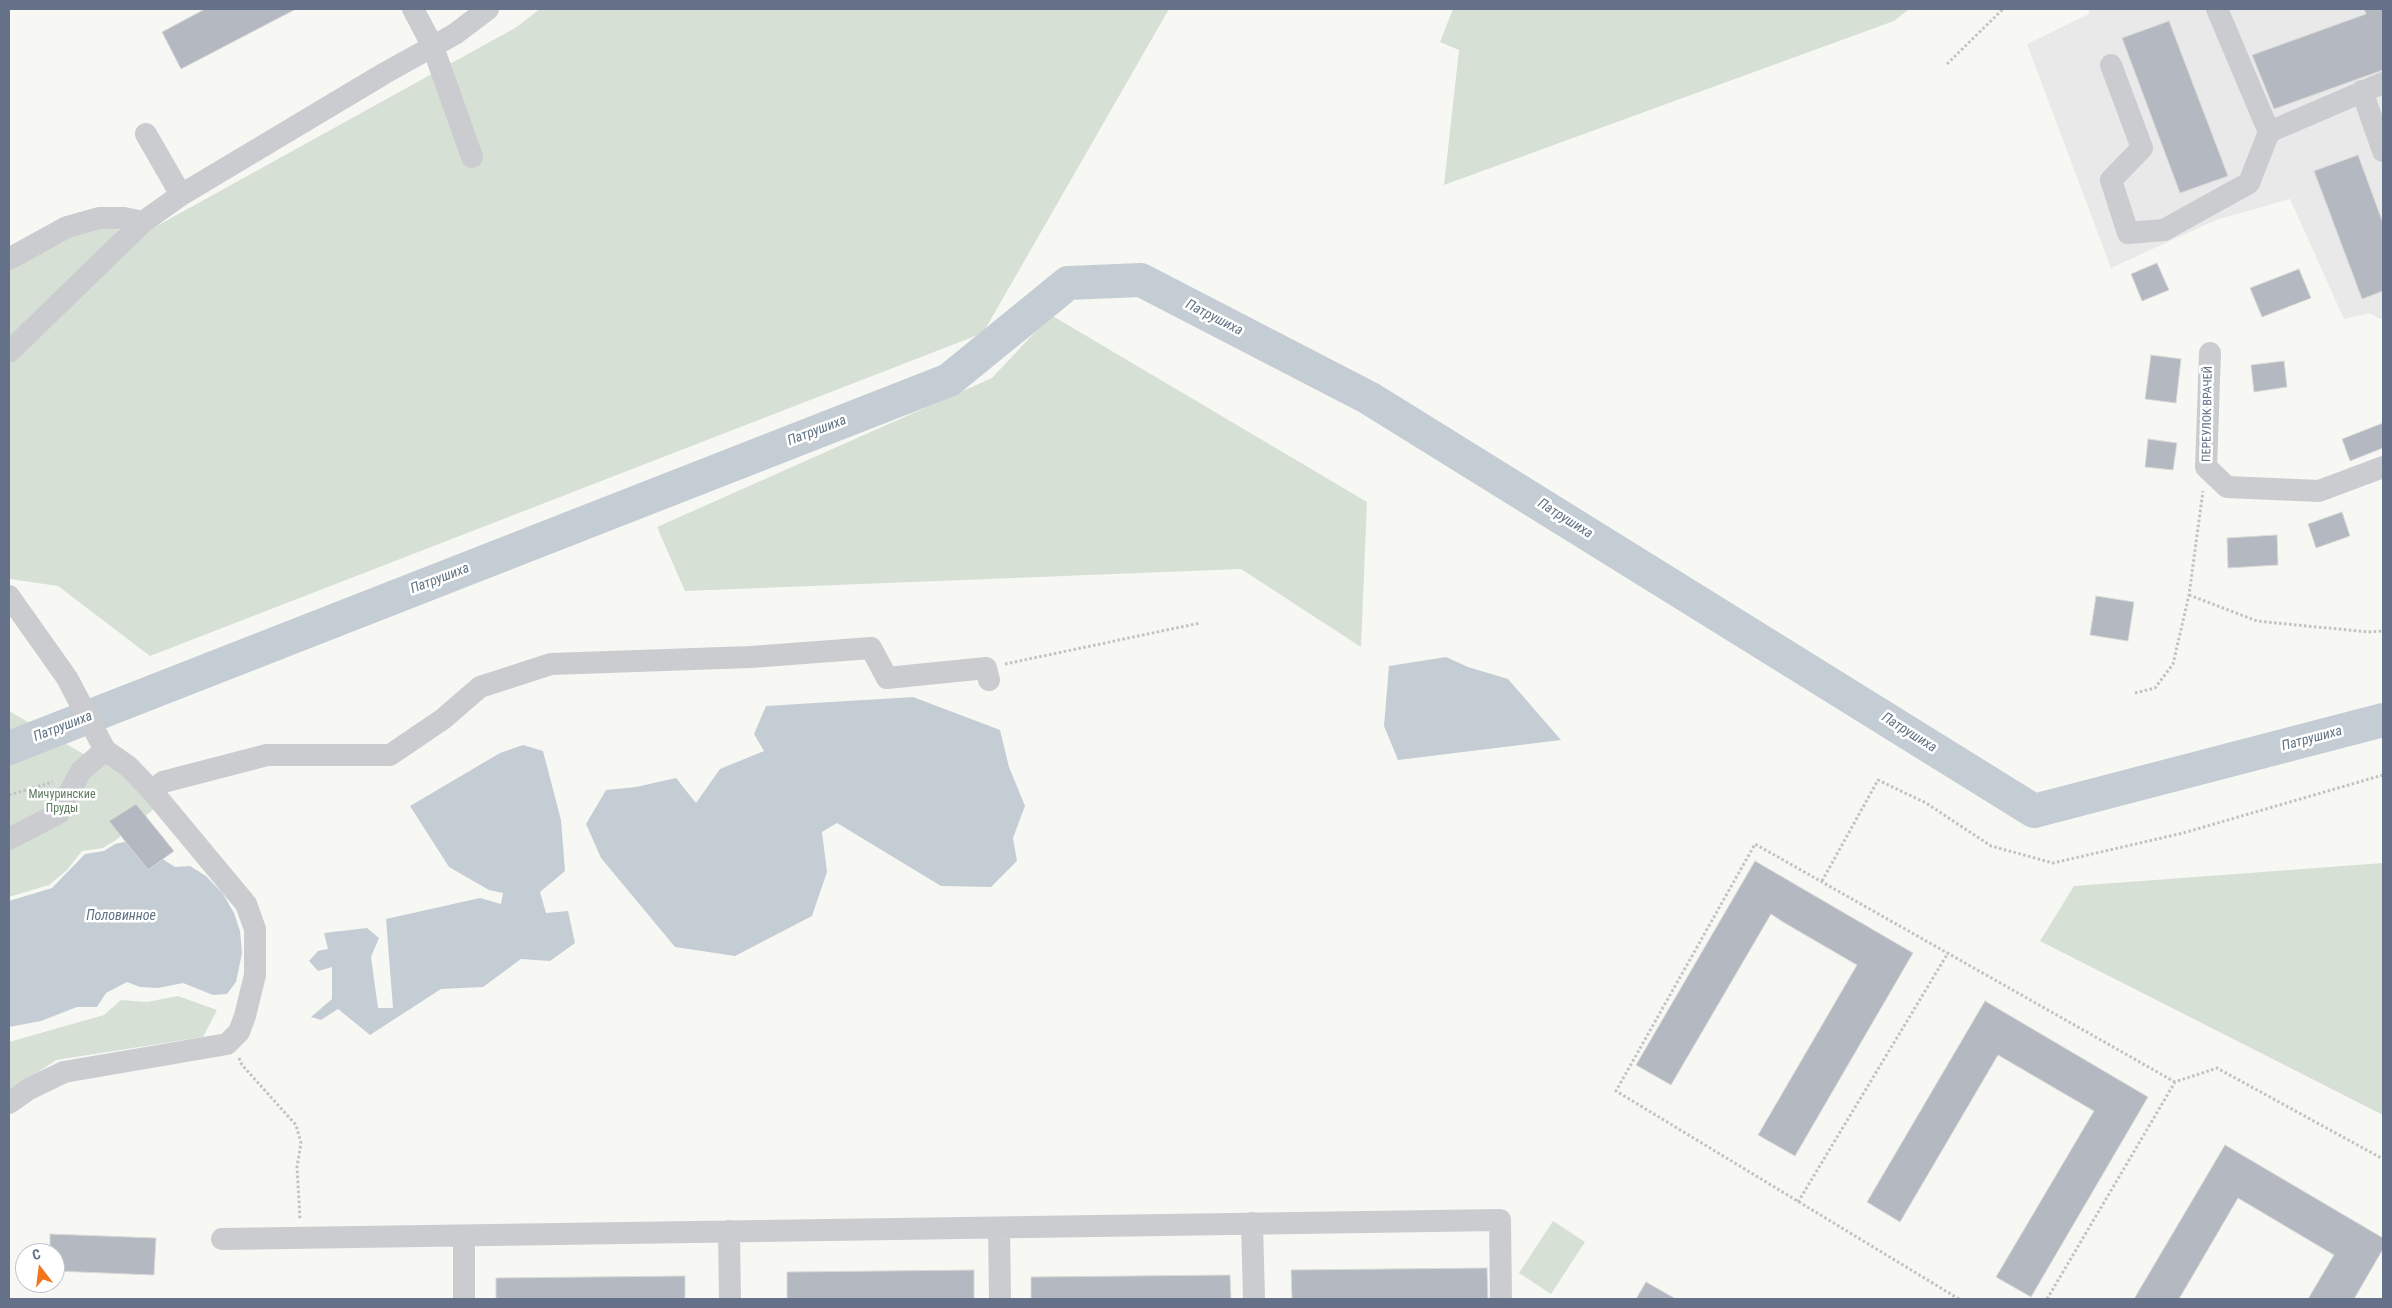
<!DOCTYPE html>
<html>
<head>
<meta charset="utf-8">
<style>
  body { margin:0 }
  #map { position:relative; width:2392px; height:1308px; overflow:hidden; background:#f7f8f4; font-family:"Roboto Condensed",sans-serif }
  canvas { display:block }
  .frame { position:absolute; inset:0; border:10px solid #647188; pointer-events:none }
  .north { position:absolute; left:15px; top:1243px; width:50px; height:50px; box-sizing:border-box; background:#fff; border:1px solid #c1c6cf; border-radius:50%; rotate:345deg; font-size:14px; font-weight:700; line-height:20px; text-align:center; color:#647188 }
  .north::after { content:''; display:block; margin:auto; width:18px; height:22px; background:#f1751b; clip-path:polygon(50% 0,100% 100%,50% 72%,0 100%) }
</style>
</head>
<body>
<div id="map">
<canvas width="2392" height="1308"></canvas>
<div class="frame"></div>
<div class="north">С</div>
</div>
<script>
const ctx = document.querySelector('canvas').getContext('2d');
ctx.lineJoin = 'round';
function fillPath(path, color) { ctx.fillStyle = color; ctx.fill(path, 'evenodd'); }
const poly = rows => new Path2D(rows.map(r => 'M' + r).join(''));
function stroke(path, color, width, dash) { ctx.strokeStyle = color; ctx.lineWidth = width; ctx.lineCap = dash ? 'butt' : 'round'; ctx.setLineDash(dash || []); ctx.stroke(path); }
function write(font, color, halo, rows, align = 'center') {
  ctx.font = font + ' "Roboto Condensed",sans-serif'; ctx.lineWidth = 5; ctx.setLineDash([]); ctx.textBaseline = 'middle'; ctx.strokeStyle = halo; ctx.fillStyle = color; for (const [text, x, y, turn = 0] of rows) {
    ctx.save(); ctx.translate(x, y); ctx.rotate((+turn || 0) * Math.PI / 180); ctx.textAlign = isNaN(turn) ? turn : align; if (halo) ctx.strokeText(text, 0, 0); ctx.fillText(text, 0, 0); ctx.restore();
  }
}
fillPath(poly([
  [2089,9,2383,9,2383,318,2380,319,2370,313,2344,319,2290,199,2216,220,2111,268,2027,44,2089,14]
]), '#e8e9e8');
fillPath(poly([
  [540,9,1169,9,983,333,150,656,58,586,10,579,9,365,135,238,515,28],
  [1453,9,1909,9,1894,21,1444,185,1459,50,1440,42],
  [119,228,113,242,9,343,9,266,77,229],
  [1051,315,1367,502,1361,647,1241,569,685,591,657,527,992,378],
  [9,711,94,760,111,764,155,808,116,840,103,848,82,851,67,870,49,885,9,897],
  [2383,863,2383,1115,2040,941,2074,886],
  [178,996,217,1010,203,1037,56,1060,9,1092,9,1042,104,1015,121,1000,147,1002],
  [1553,1221,1585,1242,1551,1294,1519,1273]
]), '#d7e0d5');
fillPath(poly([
  [1446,657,1468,667,1508,679,1561,740,1398,760,1384,726,1389,666],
  [913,697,1000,730,1009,767,1025,806,1013,838,1017,861,991,887,941,886,837,823,822,832,827,872,812,916,735,956,675,947,601,858,586,824,606,790,636,787,676,778,696,803,720,769,764,751,754,734,766,706],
  [523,745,543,751,561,820,565,871,540,892,546,913,568,911,575,943,550,961,521,959,483,987,441,989,370,1035,338,1009,321,1020,311,1017,332,999,332,967,318,971,309,961,318,951,328,949,324,933,367,928,379,938,371,957,378,1008,393,1008,386,919,480,898,501,904,503,893,489,890,449,867,410,806,500,753],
  [133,840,175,867,190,866,206,876,223,894,234,913,240,931,242,953,236,982,227,994,213,995,183,983,158,988,140,987,127,982,106,993,97,1007,77,1007,41,1021,9,1027,9,901,52,888,85,854,104,851,115,844]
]), '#c5cdd4');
stroke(poly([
  [9,748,949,380,1068,283,1141,280,1369,398,2034,811,2383,720]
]), '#c5cdd4', 34);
const building = poly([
  [205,9,296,9,181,69,162,32,205,9],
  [2364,9,2383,9,2383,70,2274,109,2252,55,2366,14,2364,9],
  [2169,21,2228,176,2180,193,2122,38,2169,21],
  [2358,155,2383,223,2383,291,2362,299,2314,171,2358,155],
  [2157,263,2169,290,2142,301,2131,274,2157,263],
  [2299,269,2311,298,2262,317,2250,288,2299,269],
  [2151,355,2181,359,2176,403,2145,399,2151,355],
  [2284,361,2287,387,2254,392,2251,365,2284,361],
  [2383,423,2383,448,2350,461,2342,439,2383,423],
  [2148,439,2177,443,2173,470,2145,467,2148,439],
  [2342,512,2350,536,2316,548,2308,524,2342,512],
  [2277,535,2278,565,2228,568,2227,538,2277,535],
  [2096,596,2134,602,2128,641,2090,635,2096,596],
  [136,804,174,851,148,870,109,821,136,804],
  [1755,861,1913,953,1795,1156,1758,1135,1857,965,1783,922,1771,914,1671,1085,1636,1065,1755,861],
  [1985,1001,2148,1097,2031,1297,1996,1277,2094,1111,1998,1055,1900,1222,1867,1202,1985,1001],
  [2225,1145,2383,1238,2383,1249,2354,1299,2308,1299,2334,1255,2238,1198,2179,1299,2134,1299,2225,1145],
  [50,1234,156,1238,154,1275,55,1271,55,1253,50,1253,50,1234],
  [1487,1268,1488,1299,1292,1299,1291,1270,1487,1268],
  [974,1270,974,1299,787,1299,787,1272,974,1270],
  [1230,1275,1231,1299,1031,1299,1031,1277,1230,1275],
  [685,1276,685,1299,496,1299,496,1278,685,1276],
  [1646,1282,1676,1299,1636,1299,1646,1282]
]);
fillPath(building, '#b4b9c1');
stroke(building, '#d9d9d7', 1);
stroke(poly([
  [1947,64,2003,9],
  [2189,595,2257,621,2368,632,2383,631],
  [1005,664,1200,623],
  [2135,693,2155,688,2173,664,2189,595,2203,491],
  [9,795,53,782],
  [1822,881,1878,780,1926,803,1991,846,2053,863,2183,833,2383,775],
  [239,1058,242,1065,296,1125,301,1143,297,1167,300,1219],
  [1798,1202,1948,953],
  [1959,1299,1616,1091,1755,844,2175,1082],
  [2047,1299,2175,1082,2217,1068,2383,1159]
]), '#c0c2c5', 3, [2.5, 2.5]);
stroke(poly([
  [413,9,433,47,472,157],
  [2111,65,2142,148,2111,180,2128,233,2164,230,2249,183,2269,132,2217,9],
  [2362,91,2383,151],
  [2269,132,2383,83],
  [146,134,181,195],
  [9,259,67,227,99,218,124,218,143,222,181,195,385,73,455,34,488,9],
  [9,352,143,222],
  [2210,353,2206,467,2227,487,2319,491,2383,467],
  [9,596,67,678,105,750,129,767,152,791,246,904,255,929,255,975,245,1016,239,1032,227,1044,64,1072,29,1089,9,1103],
  [152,791,163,782,267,755,390,755,443,719,480,687,551,664,751,657,871,648,887,678,986,668,989,680],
  [9,839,59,813,81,771,105,750],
  [1252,1223,1254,1299],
  [999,1228,1000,1299],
  [729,1231,730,1299],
  [464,1236,464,1299],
  [222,1239,1500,1220,1501,1299]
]), '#caccd0', 22);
write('12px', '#647188', '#fff', [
  ["ПЕРЕУЛОК ВРАЧЕЙ",2208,414,-89]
]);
write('12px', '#607a60', '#fff', [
  ["Мичуринские",62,795],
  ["Пруды",62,809]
]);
write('italic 14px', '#607384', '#fff', [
  ["Патрушиха",1214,318,27],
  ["Патрушиха",817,431,-21],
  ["Патрушиха",1565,519,32],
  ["Патрушиха",440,579,-21],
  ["Патрушиха",63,727,-21],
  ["Патрушиха",1909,733,32],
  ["Патрушиха",2312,739,-15],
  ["Половинное",121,916]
]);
</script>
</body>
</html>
